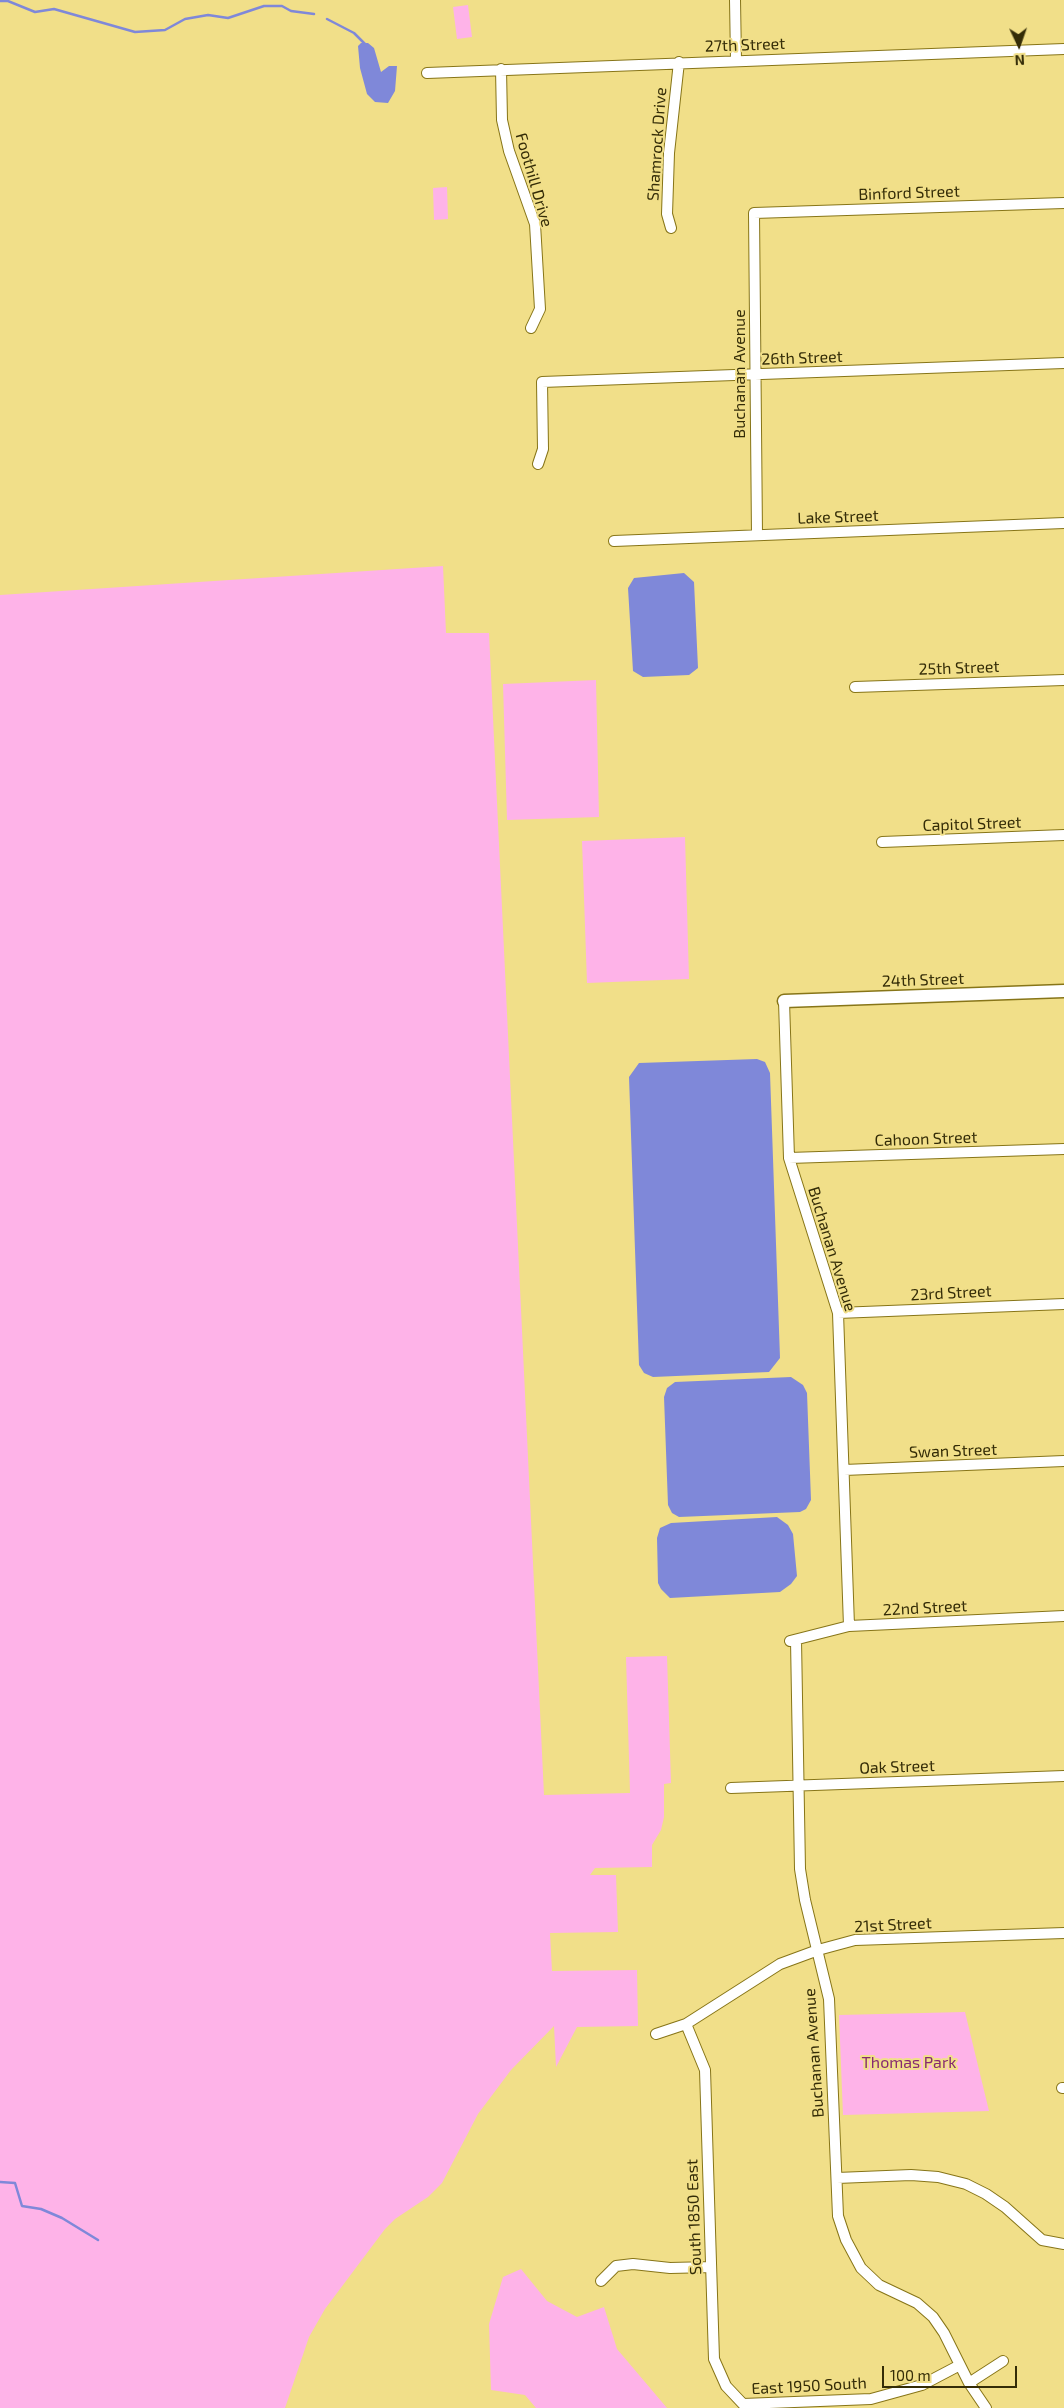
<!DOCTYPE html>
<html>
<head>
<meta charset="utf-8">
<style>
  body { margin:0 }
  #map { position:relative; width:1064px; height:2408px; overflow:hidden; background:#f1df89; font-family:"Exo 2",sans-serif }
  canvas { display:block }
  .north { position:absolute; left:994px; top:20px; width:50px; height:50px; -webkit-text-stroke:4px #f1df89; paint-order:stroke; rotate:177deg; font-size:14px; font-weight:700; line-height:20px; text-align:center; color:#342c07 }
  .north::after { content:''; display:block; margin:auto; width:18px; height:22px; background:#342c07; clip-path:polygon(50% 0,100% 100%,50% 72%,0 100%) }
  .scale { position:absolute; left:882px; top:2366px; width:135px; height:22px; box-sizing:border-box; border:2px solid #342c07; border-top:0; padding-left:6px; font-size:15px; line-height:18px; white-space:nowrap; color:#342c07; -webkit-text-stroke:4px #f1df89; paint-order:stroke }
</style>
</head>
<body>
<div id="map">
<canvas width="1064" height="2408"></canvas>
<div class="north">N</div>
<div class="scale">100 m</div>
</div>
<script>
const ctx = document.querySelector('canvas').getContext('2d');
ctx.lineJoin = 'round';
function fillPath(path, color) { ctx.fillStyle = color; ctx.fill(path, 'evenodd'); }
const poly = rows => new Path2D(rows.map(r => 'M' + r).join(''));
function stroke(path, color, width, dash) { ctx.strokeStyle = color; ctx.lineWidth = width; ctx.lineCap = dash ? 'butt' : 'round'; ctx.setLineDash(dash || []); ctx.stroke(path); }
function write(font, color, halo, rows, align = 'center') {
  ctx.font = font + ' "Exo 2",sans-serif'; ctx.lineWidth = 4; ctx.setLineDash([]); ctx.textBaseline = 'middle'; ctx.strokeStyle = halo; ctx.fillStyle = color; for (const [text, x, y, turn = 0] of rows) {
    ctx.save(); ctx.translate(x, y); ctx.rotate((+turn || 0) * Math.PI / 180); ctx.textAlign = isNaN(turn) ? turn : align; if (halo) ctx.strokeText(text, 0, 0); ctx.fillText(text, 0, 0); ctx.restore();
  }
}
fillPath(poly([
  [468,5,472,37,457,39,453,7],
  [447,187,448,219,434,220,433,188],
  [443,566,446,633,489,633,544,1795,630,1793,626,1657,667,1656,671,1783,664,1784,664,1817,661,1830,652,1845,652,1867,595,1868,590,1875,616,1875,618,1932,550,1933,552,1971,637,1970,638,2026,577,2027,556,2067,554,2026,511,2070,478,2114,442,2183,428,2197,395,2219,385,2229,325,2309,309,2337,285,2408,0,2408,0,595],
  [596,680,599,817,507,820,503,684],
  [685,837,689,979,587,983,582,841],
  [965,2012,989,2111,843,2115,839,2015],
  [521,2269,547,2301,577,2317,604,2307,617,2349,667,2408,536,2408,525,2395,491,2390,489,2324,503,2277]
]), '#feb3e8');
fillPath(poly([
  [361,43,368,43,374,48,381,72,389,66,397,66,395,91,388,103,375,102,367,94,360,68,358,46],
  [684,573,694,582,698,668,689,675,643,677,633,671,628,588,634,578],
  [757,1059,765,1062,770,1073,780,1358,769,1372,653,1377,644,1373,639,1365,629,1077,639,1063],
  [791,1377,803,1385,807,1393,811,1500,806,1509,800,1512,679,1517,672,1513,668,1505,664,1397,667,1388,675,1382],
  [777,1517,788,1525,793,1534,797,1576,791,1584,780,1592,670,1598,661,1589,658,1583,657,1538,660,1528,671,1523]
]), '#7f88d9');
stroke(poly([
  [0,1,8,1,35,12,54,9,135,32,165,30,185,19,208,15,228,18,264,6,282,6,291,11,314,14],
  [327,19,354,33,366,45],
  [0,2182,15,2183,22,2206,41,2209,62,2218,98,2240]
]), '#7f88d9', 2.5);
const minor = poly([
  [735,0,736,60],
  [501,69,502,120,509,151,535,224,540,309,531,328],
  [427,73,1064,49],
  [671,228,667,214,669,153,679,62],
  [538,464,543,449,542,382,1064,363],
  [757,535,754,213,1064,203],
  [614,541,1064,523],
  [855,687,1064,680],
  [882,842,1064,835],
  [784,1001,789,1158,838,1313,849,1626],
  [789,1158,1064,1149],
  [838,1313,1064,1304],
  [844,1470,1064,1461],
  [796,1640,800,1869,805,1900,829,1999,838,2216,846,2240,861,2268,879,2285,917,2303,933,2317,944,2333,969,2383,986,2408],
  [790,1641,849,1626,1064,1616],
  [731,1788,1064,1776],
  [686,2024,705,2070,714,2359,726,2386,743,2404,871,2399,922,2385,960,2365],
  [656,2034,686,2024,780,1964,818,1950,855,1940,1064,1933],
  [1062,2088,1064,2088],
  [837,2178,911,2175,938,2177,966,2184,986,2194,1005,2207,1042,2240,1064,2244],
  [601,2281,616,2266,633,2264,670,2268,711,2267],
  [969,2383,1003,2361]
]);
const tertiary = poly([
  [784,1001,1064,991]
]);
stroke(minor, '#877518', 12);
stroke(tertiary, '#877518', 15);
stroke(minor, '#fff', 10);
stroke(tertiary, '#fff', 12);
write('16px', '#342c07', '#f1df89', [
  ["27th Street",745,45,-2],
  ["Shamrock Drive",657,144,-86],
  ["Foothill Drive",534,180,74],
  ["Binford Street",909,193,-2],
  ["26th Street",802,358,-2],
  ["Buchanan Avenue",740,374,-90],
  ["Lake Street",838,517,-2],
  ["25th Street",959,668,-2],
  ["Capitol Street",972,824,-2],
  ["24th Street",923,980,-2],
  ["Cahoon Street",926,1139,-2],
  ["Buchanan Avenue",832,1249,73],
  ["23rd Street",951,1293,-3],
  ["Swan Street",953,1451,-2],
  ["22nd Street",925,1608,-3],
  ["Oak Street",897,1767,-2],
  ["21st Street",893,1925,-3],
  ["Buchanan Avenue",814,2053,-94],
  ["South 1850 East",694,2217,-92],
  ["East 1950 South",809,2386,-3]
]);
write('16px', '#862971', '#f1df89', [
  ["Thomas Park",909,2063]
]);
</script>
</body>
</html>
